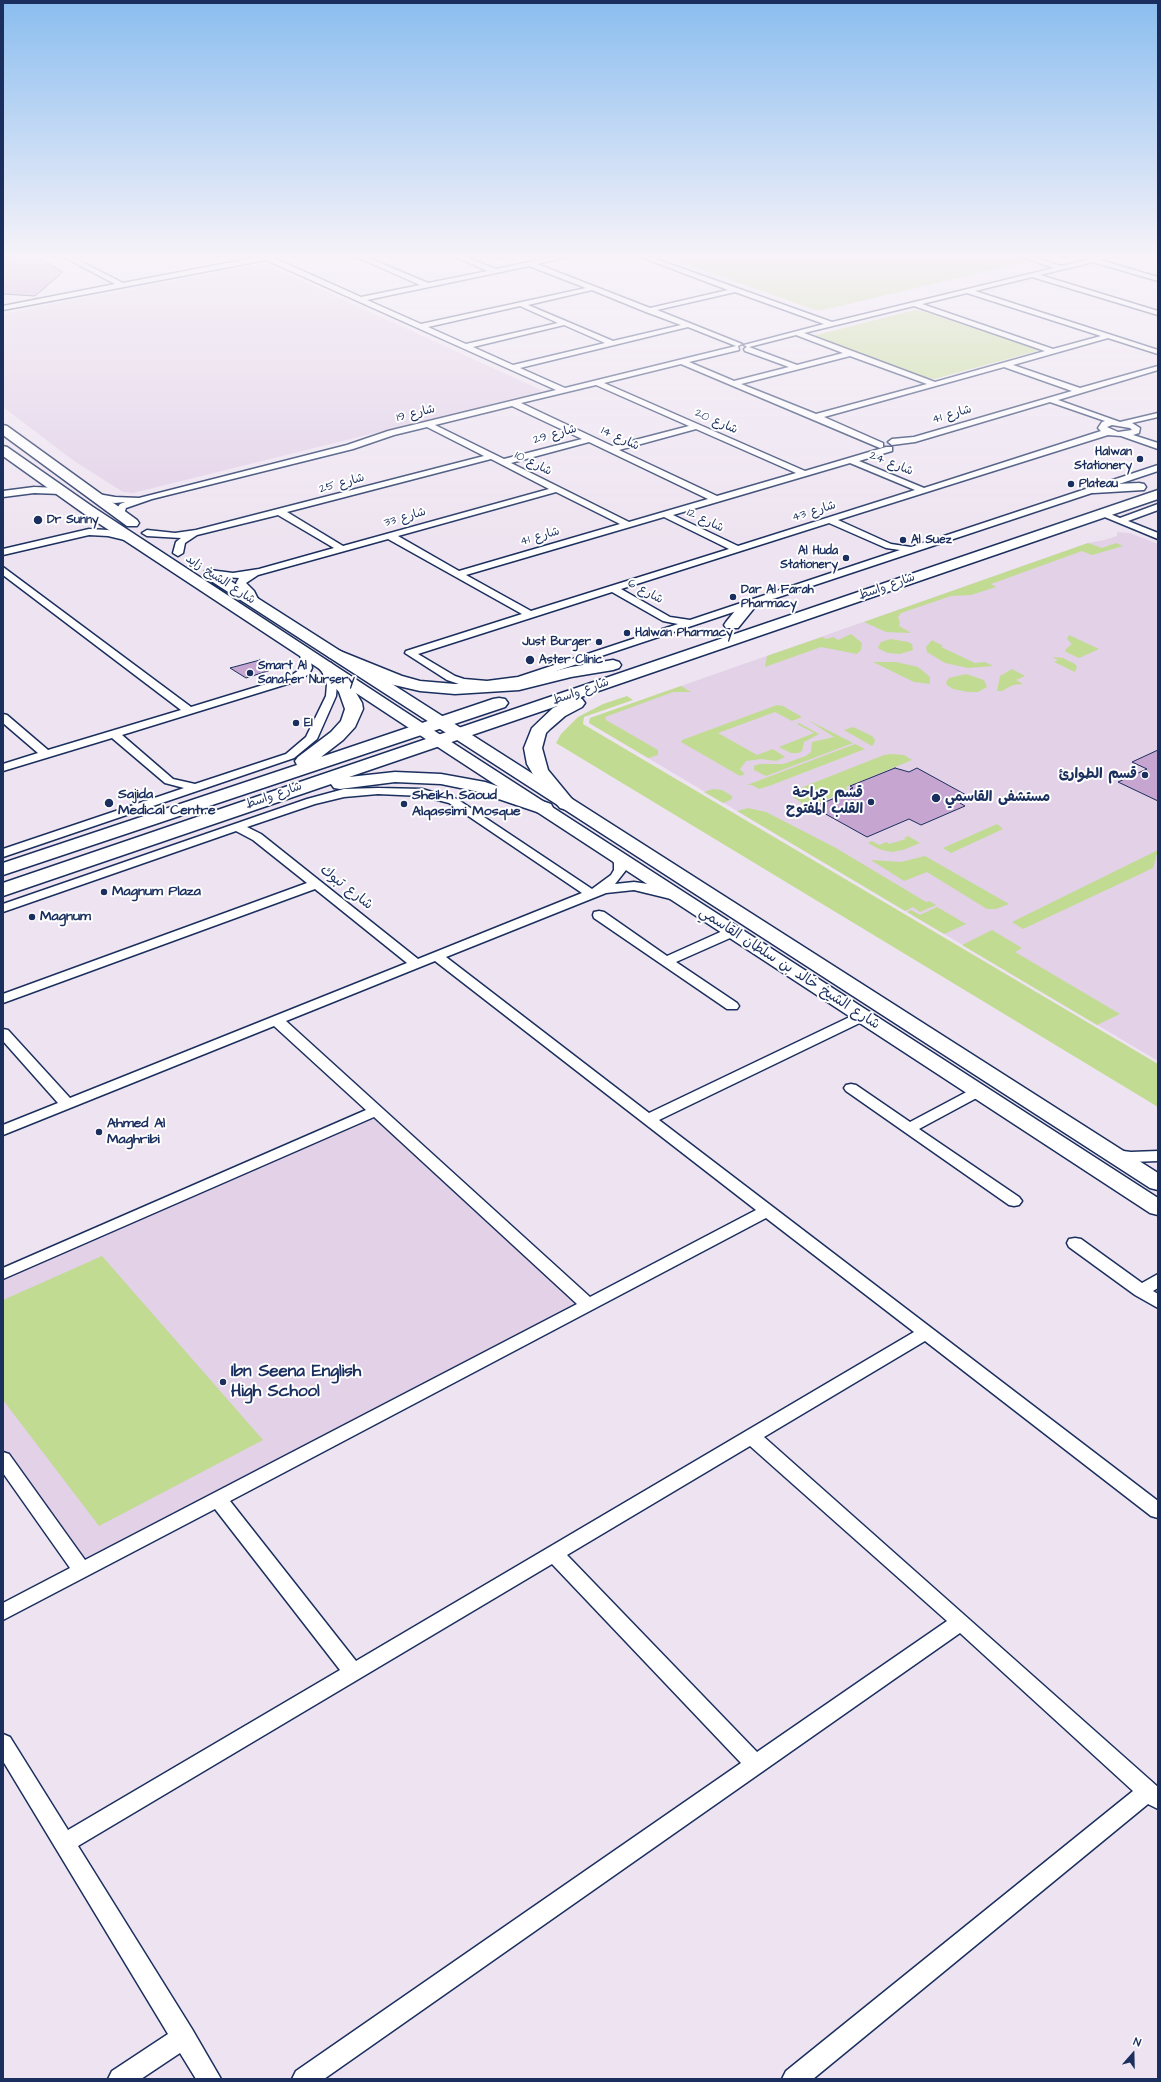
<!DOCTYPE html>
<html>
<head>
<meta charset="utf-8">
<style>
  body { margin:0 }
  #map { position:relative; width:1161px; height:2082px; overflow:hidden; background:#eee4f1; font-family:"Architects Daughter",sans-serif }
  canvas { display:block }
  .frame { position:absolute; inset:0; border:4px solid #1b2f5e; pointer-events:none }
  .north { position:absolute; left:1113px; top:2034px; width:40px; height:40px; -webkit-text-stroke:3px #fff; paint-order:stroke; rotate:20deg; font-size:11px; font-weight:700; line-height:16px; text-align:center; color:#1b2f5e }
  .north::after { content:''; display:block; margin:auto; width:14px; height:18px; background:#1b2f5e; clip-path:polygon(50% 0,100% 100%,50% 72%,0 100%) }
</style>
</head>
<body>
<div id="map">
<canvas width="1161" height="2082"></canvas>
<div class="frame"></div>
<div class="north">N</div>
</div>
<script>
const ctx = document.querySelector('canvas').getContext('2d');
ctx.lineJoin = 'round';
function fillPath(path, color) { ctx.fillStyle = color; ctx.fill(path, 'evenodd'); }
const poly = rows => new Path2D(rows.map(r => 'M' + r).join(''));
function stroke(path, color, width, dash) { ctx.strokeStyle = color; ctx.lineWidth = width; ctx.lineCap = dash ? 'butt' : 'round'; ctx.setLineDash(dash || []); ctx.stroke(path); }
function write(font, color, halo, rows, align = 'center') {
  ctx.font = font + ' "Architects Daughter","Playpen Sans Arabic",sans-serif'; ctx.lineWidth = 4; ctx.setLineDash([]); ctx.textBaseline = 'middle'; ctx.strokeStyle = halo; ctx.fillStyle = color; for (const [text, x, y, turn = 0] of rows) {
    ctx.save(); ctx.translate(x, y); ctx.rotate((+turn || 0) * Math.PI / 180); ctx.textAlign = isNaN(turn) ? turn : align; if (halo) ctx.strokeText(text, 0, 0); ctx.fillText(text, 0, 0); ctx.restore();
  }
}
fillPath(poly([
  [258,264,265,264,541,390,540,392,133,493,123,492,74,461,3,407,3,314],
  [1117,532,1130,533,1158,544,1158,1061,589,723,590,718,1088,543,1104,540,1117,536],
  [376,1111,589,1305,82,1571,3,1459,3,1274]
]), '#e2d1e7');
fillPath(poly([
  [658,254,1008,254,1027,260,1027,262,823,310,815,310],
  [915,310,922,311,1037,349,1037,351,934,379,927,378,816,337,816,335],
  [1088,543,1102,548,1116,543,1123,546,1092,555,1082,551,991,584,996,587,971,595,951,596,901,613,898,617,900,623,899,626,911,633,886,632,864,622],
  [851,634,862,643,861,650,857,654,821,647,765,667,767,656,822,637,826,639,833,637,838,640],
  [1069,635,1099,649,1079,658,1066,652,1065,650,1072,644,1067,639],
  [891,639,908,642,912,644,913,650,900,654,888,653,879,649,878,647,881,642],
  [932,640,943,646,941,647,975,663,985,662,993,666,968,668,945,663,927,652,926,647],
  [1052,657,1063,658,1075,664,1077,667,1075,672,1054,662,1058,660],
  [873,662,896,662,918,667,930,677,930,684,914,682],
  [1012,669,1025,676,1016,680,1023,684,1013,685,1002,691,997,691,1000,676],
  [966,674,984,680,987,687,978,692,968,692,953,689,947,685,946,682,949,678],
  [681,686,691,692,673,692,605,717,606,720,658,750,658,755,648,758,589,723,590,718],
  [627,696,633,700,584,717,583,724,1158,1064,1158,1107,556,743,561,734,578,717,603,704],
  [777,705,783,706,802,717,792,721,775,712,718,733,757,755,773,749,785,757,776,761,761,759,746,761,740,769,745,774,740,776,681,742,682,740],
  [808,720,853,743,766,776,754,770,754,766,759,764,783,764,806,756,811,752,812,742,834,737],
  [799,723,819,734,804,742,802,751,798,753,791,753,779,747,814,733,797,724],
  [853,727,872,736,875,740,874,744,872,746,844,730],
  [855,744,865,749,769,786,759,789,752,785,747,785],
  [891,754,904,755,912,760,846,787,848,791,807,807,792,796,793,792,798,789,884,755],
  [713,789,722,790,732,796,732,799,723,803,704,792],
  [748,808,766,812,836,848,926,902,929,901,936,905,920,912,913,907,905,911,737,811],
  [997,824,1003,829,951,853,943,848],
  [908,836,920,843,903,850,891,852,879,849,868,843,872,841,879,845,887,842,889,844,906,839,904,838],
  [1158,850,1153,868,1023,929,1012,922],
  [925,856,1009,904,996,909,987,909,927,872,904,881,871,860,901,862],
  [937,907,966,924,944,934,907,912,911,910,920,915],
  [992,930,1022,948,1015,952,1120,1014,1097,1025,962,945],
  [102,1256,263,1440,99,1526,3,1400,3,1300]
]), '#c2db92');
const building = poly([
  [22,256,36,256,63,272,35,296,3,294,3,259,22,256],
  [260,660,274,669,246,678,230,668,260,660],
  [1158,750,1158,801,1118,782,1147,769,1132,762,1158,750],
  [895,768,909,772,917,768,968,796,960,799,964,801,960,803,965,806,921,825,909,819,867,837,813,807,852,791,850,789,853,788,850,786,895,768]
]);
fillPath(building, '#c6a5d0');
stroke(building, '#1b2f5e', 1);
const minor = poly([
  [58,254,66,254,123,283,274,254,277,256,274,258,361,297,420,285,350,254,359,254,428,283,488,271,449,254,458,254,496,269,567,254,580,254,537,264,650,308,728,290,633,254,642,254,832,322,1054,268,1013,254,1023,254,1061,266,1109,254,1120,254,1100,260,1158,277,1158,281,1093,262,1040,275,1158,311,1158,315,1032,277,975,291,1158,350,1158,354,1108,338,1013,365,1080,388,1158,366,1158,370,1058,400,1120,422,1158,413,1158,417,1132,423,1140,428,1139,433,1133,435,1158,443,1158,449,1121,436,1108,435,838,520,891,544,911,547,1158,465,1158,471,523,682,487,687,462,685,447,680,405,653,406,651,522,614,388,539,258,575,246,583,254,591,260,603,255,606,251,605,247,594,238,587,236,583,239,578,209,576,204,573,209,570,233,573,259,569,334,548,278,515,197,535,185,543,183,553,178,556,173,553,176,542,181,538,147,536,142,533,147,530,175,533,196,530,484,456,427,427,394,435,353,449,152,499,126,508,125,511,126,516,121,519,118,518,115,511,120,504,125,502,115,503,92,499,88,496,92,493,115,497,139,498,347,445,388,431,556,390,266,260,3,310,3,306,115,284,58,254],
  [529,266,586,288,421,324,367,300,529,266],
  [592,290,646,312,681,325,613,341,528,305,592,290],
  [735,292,824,324,744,345,747,347,744,349,745,351,789,367,734,381,689,362,739,350,738,346,742,344,657,310,735,292],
  [967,293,1101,336,1053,349,922,304,967,293],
  [520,306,558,323,466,344,428,327,520,306],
  [914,306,1045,351,935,382,804,333,914,306],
  [564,325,605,343,513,365,473,347,564,325],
  [688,327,736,346,565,388,520,368,688,327],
  [796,335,843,353,797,365,749,347,796,335],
  [850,356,927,384,816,414,741,384,850,356],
  [681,364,880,448,883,447,883,443,824,417,1004,367,1072,391,914,437,892,439,888,442,892,445,915,442,1050,402,1105,421,1102,422,1098,428,1101,431,924,488,859,461,892,451,892,447,886,447,805,471,604,383,681,364],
  [596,385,689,426,612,446,521,403,596,385],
  [512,406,582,439,504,459,435,425,512,406],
  [1112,425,1130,428,1132,430,1118,432,1107,427,1112,425],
  [696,429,796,473,717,496,619,450,696,429],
  [589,442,708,499,629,522,511,463,589,442],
  [491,459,549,489,343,546,287,512,491,459],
  [850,463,915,490,738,546,673,515,850,463],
  [556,492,620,524,459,571,398,536,556,492],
  [664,517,729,549,531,611,466,575,664,517],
  [829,523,886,548,900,550,690,620,670,617,621,589,829,523],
  [612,592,663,621,678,624,518,677,487,681,464,679,455,676,418,654,612,592],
  [488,254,497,254,503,258,498,259,488,254],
  [34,487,61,488,65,491,61,494,34,493,3,497,3,491,34,487],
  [1158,504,1158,510,1128,521,1158,533,1158,539,1095,513,1100,510,1120,518,1158,504],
  [89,529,108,530,132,536,134,538,129,541,108,536,89,535,3,555,3,549,89,529],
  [3,567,191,707,289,677,302,668,300,653,301,651,309,651,312,668,309,674,297,681,122,735,173,779,195,784,286,754,306,737,326,696,327,684,320,666,325,663,330,666,337,684,336,696,317,739,294,758,3,857,3,849,184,788,165,783,112,738,3,771,3,764,38,753,3,723,3,714,7,715,48,750,181,710,3,575,3,567],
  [378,788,422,789,457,799,592,889,611,875,614,870,614,863,611,857,617,853,623,857,626,863,626,870,615,884,634,882,648,884,679,893,681,896,675,900,634,890,606,893,446,957,649,1113,858,1013,868,1013,870,1016,868,1019,659,1120,1158,1501,1158,1518,1151,1516,925,1341,764,1437,1158,1787,1158,1809,1148,1804,813,2079,782,2079,786,2071,1133,1791,960,1633,324,2079,292,2079,296,2071,741,1763,552,1564,78,1846,192,2029,221,2079,196,2079,180,2053,141,2079,108,2079,112,2071,168,2034,3,1761,3,1734,10,1737,68,1830,340,1670,215,1509,3,1620,3,1603,70,1568,3,1473,3,1452,9,1454,85,1560,577,1304,374,1117,3,1279,3,1268,366,1110,274,1026,3,1135,3,1125,58,1103,3,1041,3,1029,8,1030,70,1098,407,963,315,889,3,1003,3,994,307,883,253,840,236,831,3,912,3,904,307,799,344,789,378,788],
  [378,794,422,796,449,803,582,893,418,959,261,834,247,827,315,804,344,797,378,794],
  [435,961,756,1210,590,1297,286,1021,435,961],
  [766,1218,914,1332,356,1661,230,1501,766,1218],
  [750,1446,947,1621,757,1752,567,1555,750,1446],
  [599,911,604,912,667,956,727,929,737,929,738,932,737,935,676,962,737,1003,739,1006,737,1009,727,1009,594,918,593,915,594,912,599,911],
  [851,1084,856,1085,910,1122,974,1088,984,1088,986,1091,984,1094,919,1129,1019,1197,1022,1201,1019,1205,1014,1206,1009,1205,846,1091,844,1088,846,1085,851,1084],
  [1115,1150,1131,1152,1158,1151,1158,1161,1131,1162,1110,1158,1107,1155,1110,1152,1115,1150],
  [1075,1238,1081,1239,1142,1283,1158,1274,1158,1288,1153,1291,1158,1294,1158,1308,1135,1295,1069,1247,1067,1243,1069,1239,1075,1238]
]);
const secondary = poly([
  [3,425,7,426,137,520,139,523,137,526,127,526,3,435,3,425],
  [3,446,7,447,93,507,459,747,1158,1198,1158,1215,1150,1213,447,753,83,513,3,456,3,446],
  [210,570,215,571,1158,1173,1158,1190,1150,1188,205,577,203,574,205,571,210,570]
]);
const primary = poly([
  [1139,483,1144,484,1146,487,1144,490,1094,493,1089,492,1087,489,1089,486,1094,485,1139,483],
  [1158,490,1158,499,578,698,582,699,585,703,582,707,565,716,550,729,546,733,542,748,548,770,576,804,574,808,567,810,560,808,534,776,527,764,524,748,532,728,553,708,560,705,349,777,395,772,441,774,485,782,551,804,553,808,551,812,544,814,537,812,475,791,441,784,395,782,340,789,334,788,331,784,3,896,3,883,1158,490],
  [749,599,755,601,757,604,755,607,738,628,726,628,724,625,726,622,743,601,749,599],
  [335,649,402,676,420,681,455,684,519,680,571,667,613,660,619,662,621,665,619,668,613,670,571,677,519,690,455,694,420,691,390,684,329,657,327,654,329,651,335,649],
  [325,661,331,663,352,686,362,703,363,709,355,727,343,740,321,757,493,699,499,698,505,699,508,703,505,707,3,875,3,863,297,765,295,761,298,757,331,732,341,721,345,709,339,692,317,666,319,663,325,661]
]);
stroke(minor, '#1b2f5e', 3);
stroke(secondary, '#1b2f5e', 3);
stroke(primary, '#1b2f5e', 3);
fillPath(minor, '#fff');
fillPath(secondary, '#fff');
fillPath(primary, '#fff');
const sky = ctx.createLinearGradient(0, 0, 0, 545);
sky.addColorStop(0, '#8abdef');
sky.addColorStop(0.47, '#f7f3f9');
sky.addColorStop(1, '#f7f3f900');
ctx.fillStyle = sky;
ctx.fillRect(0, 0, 1161, 545);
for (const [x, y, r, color] of [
  [1140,459,4,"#1b2f5e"],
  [1071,484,4,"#1b2f5e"],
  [38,520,5,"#1b2f5e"],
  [903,540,4,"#1b2f5e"],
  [846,558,4,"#1b2f5e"],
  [733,597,4,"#1b2f5e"],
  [627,633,4,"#1b2f5e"],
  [599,642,4,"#1b2f5e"],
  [530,660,5,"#1b2f5e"],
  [250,673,4,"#1b2f5e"],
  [296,723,4,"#1b2f5e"],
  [1145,775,4,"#1b2f5e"],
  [936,798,5,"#1b2f5e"],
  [871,802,4,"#1b2f5e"],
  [109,803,5,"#1b2f5e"],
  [404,804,4,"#1b2f5e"],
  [104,892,4,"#1b2f5e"],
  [32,917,4,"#1b2f5e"],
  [99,1132,4,"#1b2f5e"],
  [223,1382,4,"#1b2f5e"]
]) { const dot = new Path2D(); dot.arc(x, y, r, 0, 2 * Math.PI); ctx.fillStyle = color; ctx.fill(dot); stroke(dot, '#fff', 1.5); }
write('12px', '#1b2f5e', '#fff', [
  ["شارع 19",416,414,-14],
  ["شارع 41",952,415,-16],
  ["شارع 20",716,422,24],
  ["شارع 29",555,435,-15],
  ["شارع 14",620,439,25],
  ["شارع 10",533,464,27],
  ["شارع 24",891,464,22],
  ["شارع 25",342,484,-15],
  ["شارع 43",814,512,-17],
  ["شارع 33",405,518,-16],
  ["شارع 12",705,521,26],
  ["شارع 41",540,537,-16],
  ["شارع الشيخ زايد",220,580,33],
  ["شارع واسط",887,587,-19],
  ["شارع 6",645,592,29],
  ["شارع واسط",581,692,-19],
  ["شارع واسط",274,796,-19]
]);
write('bold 12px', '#1b2f5e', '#fff', [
  ["Halwan",1132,452,"right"],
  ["Stationery",1132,466,"right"],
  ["Plateau",1079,484],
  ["Dr Sunny",47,520],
  ["Al Suez",911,540],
  ["Al Huda",838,551,"right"],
  ["Stationery",838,565,"right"],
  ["Dar Al Farah",741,590],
  ["Pharmacy",741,604],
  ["Halwan Pharmacy",635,633],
  ["Just Burger",591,642,"right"],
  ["Aster Clinic",539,660],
  ["Smart Al",258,666],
  ["Sanafer Nursery",258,680],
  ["EI",304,723]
], 'left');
write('bold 14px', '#1b2f5e', '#fff', [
  ["قسم الطوارئ",1137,775,"right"],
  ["قسم جراحة",863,794,"right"],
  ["القلب المفتوح",863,810,"right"],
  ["Sajida",118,795],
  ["Medical Centre",118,811],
  ["Sheikh Saoud",412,796],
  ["Alqassimi Mosque",412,812],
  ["مستشفى القاسمي",945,798],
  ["Magnum Plaza",112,892],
  ["Magnum",40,917],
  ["Ahmed Al",107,1124],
  ["Maghribi",107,1140]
], 'left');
write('14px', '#1b2f5e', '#fff', [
  ["شارع تبوك",346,888,38],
  ["شارع الشيخ خالد بن سلطان القاسمي",789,969,33]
]);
write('bold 17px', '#1b2f5e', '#fff', [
  ["Ibn Seena English",231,1372],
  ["High School",231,1392]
], 'left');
</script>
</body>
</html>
